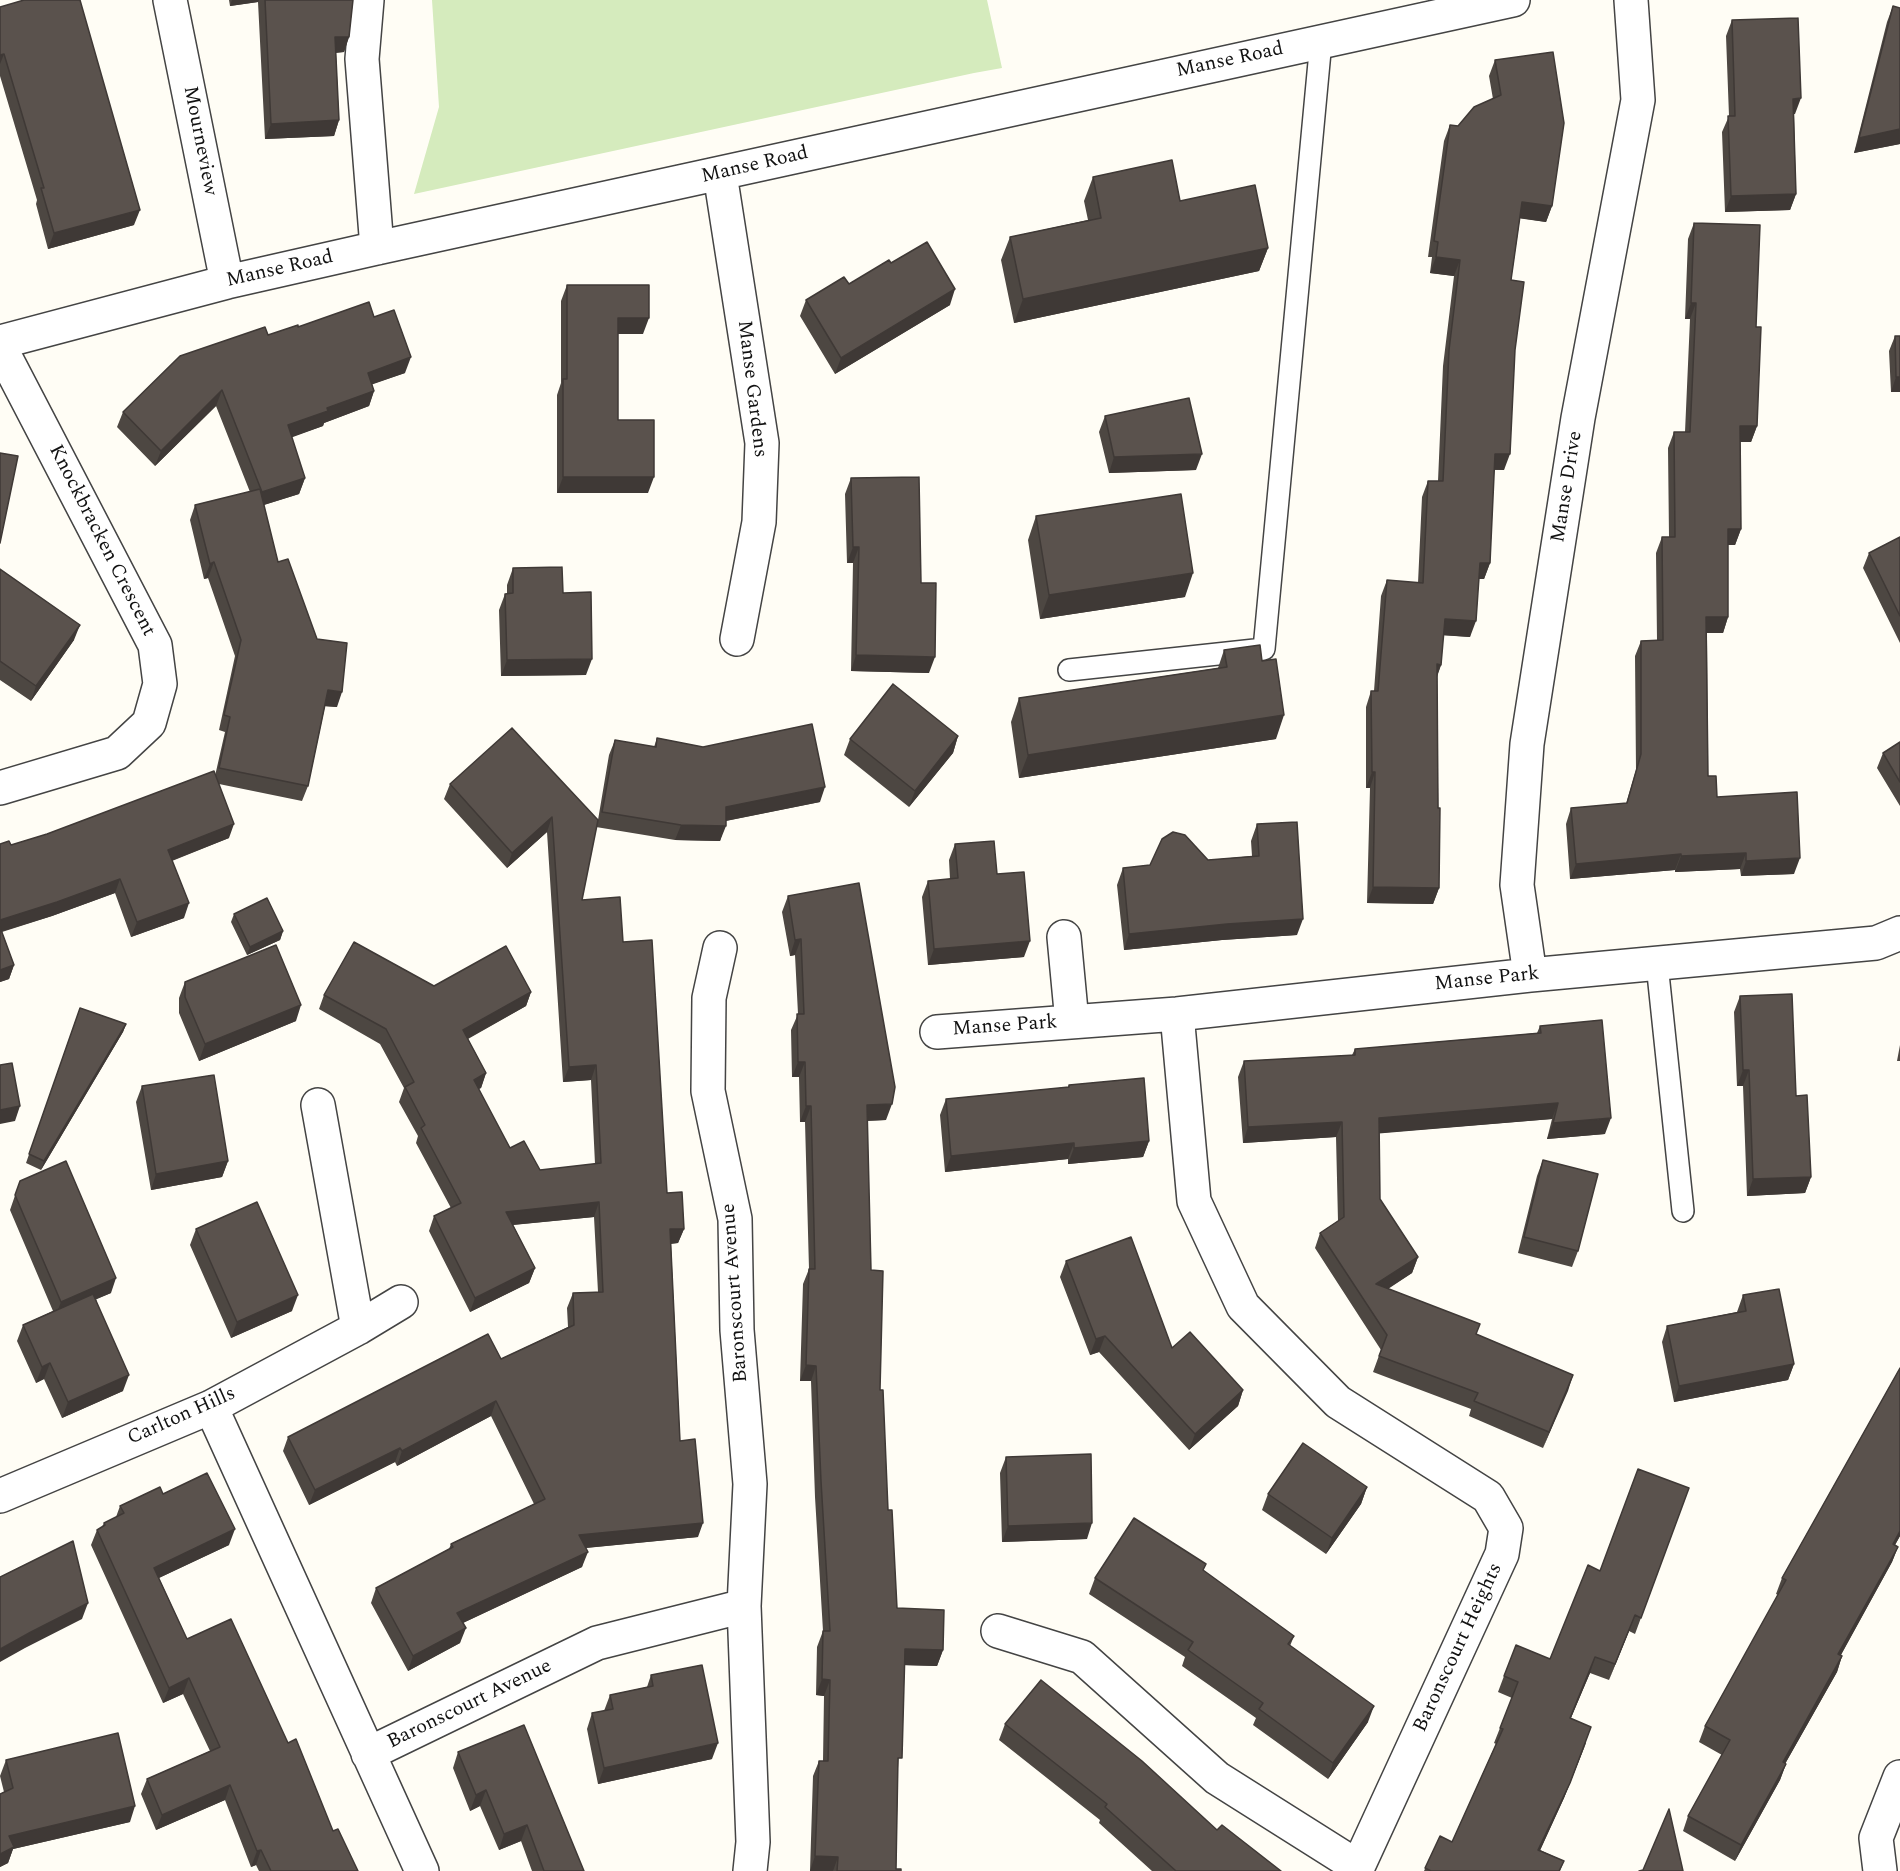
<!DOCTYPE html>
<html>
<head>
<meta charset="utf-8">
<style>
  body { margin:0 }
  canvas { display:block; background:#fffdf5 }
</style>
</head>
<body>
<canvas width="1900" height="1871"></canvas>
<script>
const ctx = document.querySelector('canvas').getContext('2d');
ctx.lineJoin = 'round';
function fillPath(path, color) { ctx.fillStyle = color; ctx.fill(path, 'evenodd'); }
const poly = rows => new Path2D(rows.map(r => 'M' + r).join(''));
function stroke(path, color, width, dash) { ctx.strokeStyle = color; ctx.lineWidth = width; ctx.lineCap = dash ? 'butt' : 'round'; ctx.setLineDash(dash || []); ctx.stroke(path); }
function write(font, color, halo, rows, align = 'center') {
  ctx.font = font + ' Spectral,serif'; ctx.lineWidth = 6; ctx.setLineDash([]); ctx.textBaseline = 'middle'; ctx.strokeStyle = halo; ctx.fillStyle = color; for (const [text, x, y, turn = 0] of rows) {
    ctx.save(); ctx.translate(x, y); ctx.rotate((+turn || 0) * Math.PI / 180); ctx.textAlign = isNaN(turn) ? turn : align; if (halo) ctx.strokeText(text, 0, 0); ctx.fillText(text, 0, 0); ctx.restore();
  }
}
fillPath(poly([
  [432,0,987,0,1002,68,974,73,414,194,439,107]
]), '#d5ebbd');
const lane = poly([
  [1069,670,1264,649,1321,41],
  [1657,964,1683,1211]
]);
const street = poly([
  [170,0,227,282],
  [367,0,362,59,377,248],
  [720,174,762,443,759,522,737,639],
  [0,342,227,282,377,248,1513,0],
  [0,347,155,645,160,684,149,723,117,753,0,788],
  [1064,937,1072,1022],
  [720,948,709,998,708,1091,735,1219,737,1330,750,1484,744,1606,753,1842,750,1871],
  [1530,975,1517,885,1527,744,1578,418,1638,100,1631,0],
  [1177,1014,1194,1201,1243,1306,1338,1402,1488,1497,1506,1528,1502,1554,1356,1871],
  [937,1032,1177,1014,1530,975,1876,943,1900,933],
  [318,1105,358,1328],
  [211,1407,422,1871],
  [0,1496,211,1407,358,1328,401,1302],
  [998,1631,1082,1657,1217,1778,1358,1867],
  [368,1754,597,1643,744,1606],
  [1880,1871,1876,1838,1900,1777]
]);
stroke(lane, '#444', 24);
stroke(street, '#444', 36);
stroke(lane, '#fff', 21);
stroke(street, '#fff', 33);
fillPath(poly([
  [229,0,353,0,349,37,344,52,336,53,339,120,334,136,265,139,258,2,230,6],
  [1893,6,1900,144,1854,153,1887,22],
  [0,7,134,225,48,249,36,204,37,200,0,76],
  [1732,20,1795,114,1794,114,1796,194,1790,210,1725,212,1722,132,1729,116,1726,36],
  [1495,60,1552,206,1546,222,1520,218,1511,280,1515,350,1504,470,1494,470,1490,563,1484,579,1479,579,1470,637,1443,635,1441,665,1437,677,1439,888,1433,904,1367,903,1370,788,1366,788,1366,707,1371,691,1374,691,1381,596,1387,580,1418,583,1422,497,1428,481,1438,481,1443,366,1454,276,1430,273,1432,257,1428,257,1444,141,1450,125,1458,126,1493,99,1489,76],
  [1093,177,1268,248,1259,271,1014,323,1001,260,1010,237,1088,220,1084,201],
  [1694,223,1756,327,1757,426,1751,442,1740,442,1741,529,1735,545,1728,545,1728,617,1723,633,1707,633,1708,776,1717,797,1794,874,1741,876,1740,869,1675,872,1675,870,1570,879,1566,824,1571,808,1626,804,1636,770,1635,656,1641,641,1657,640,1656,553,1662,537,1669,537,1668,448,1674,432,1685,432,1690,319,1685,319,1688,239],
  [891,263,950,305,835,374,800,316,806,300,849,284],
  [567,285,643,334,618,334,618,420,648,493,557,493,557,395,561,383,561,301],
  [374,317,405,373,372,384,374,391,369,406,324,423,323,426,291,437,305,478,299,494,264,505,278,562,337,707,325,706,308,786,302,801,219,784,229,838,172,861,184,918,131,937,115,893,52,916,2,932,14,965,9,979,0,982,0,844,11,845,47,834,215,776,225,732,219,730,235,656,208,578,204,579,190,520,195,505,250,492,216,406,155,466,117,427,123,412,268,335,298,327],
  [1895,336,1900,336,1900,392,1891,392,1889,351],
  [1105,416,1196,470,1109,473,1099,432],
  [851,478,921,583,929,673,851,671,853,563,847,563,845,494],
  [1036,516,1185,597,1040,619,1028,540],
  [1900,537,1900,643,1863,568,1869,553],
  [513,568,563,593,586,675,501,676,499,610,505,594,507,594,507,585],
  [0,569,74,640,31,701,0,680],
  [1224,650,1262,661,1276,739,1019,778,1011,722,1019,698,1218,668],
  [958,736,953,753,909,807,844,755,850,739],
  [657,738,820,802,726,821,720,841,675,840,596,827,582,900,623,942,667,1193,684,1229,678,1243,671,1244,680,1441,698,1537,586,1548,582,1567,463,1623,460,1643,408,1671,371,1603,376,1588,449,1549,451,1544,534,1504,491,1416,397,1466,395,1462,309,1505,283,1451,288,1437,501,1359,568,1327,567,1308,573,1293,598,1292,594,1217,513,1225,535,1268,529,1283,470,1312,429,1231,434,1216,451,1208,416,1143,418,1136,399,1102,404,1088,380,1044,319,1009,324,995,434,986,531,992,526,1006,468,1039,486,1073,481,1088,478,1089,510,1148,540,1170,595,1164,591,1080,563,1082,547,832,507,868,444,799,450,784,598,820,609,755,615,740,654,747],
  [1900,742,1900,806,1877,768,1883,753],
  [1257,824,1297,935,1222,940,1124,950,1117,885,1123,868,1208,860,1252,856,1251,841],
  [955,844,997,874,1024,957,928,965,922,897,928,881,950,879,949,860],
  [788,896,886,1120,867,1121,871,1270,888,1510,897,1608,943,1650,937,1666,904,1665,898,1768,896,1869,901,1871,810,1871,813,1776,819,1761,823,1761,824,1696,816,1695,817,1647,823,1631,815,1497,811,1381,800,1381,803,1284,809,1269,805,1122,800,1122,799,1077,792,1077,791,1030,798,1014,795,955,790,956,782,912],
  [234,914,283,931,280,940,247,955,231,922],
  [185,982,296,1021,199,1061,179,1013,179,998],
  [1740,996,1796,1096,1811,1177,1805,1193,1747,1196,1743,1086,1737,1086,1734,1012],
  [80,1008,126,1024,123,1032,41,1170,26,1163],
  [1540,1026,1605,1134,1547,1139,1552,1119,1379,1133,1380,1199,1418,1257,1412,1273,1388,1289,1476,1334,1573,1375,1543,1448,1469,1416,1471,1409,1373,1372,1381,1350,1315,1248,1320,1233,1338,1221,1336,1137,1243,1143,1238,1077,1244,1061,1352,1055,1355,1049,1537,1033],
  [1900,1045,1900,1061,1897,1061],
  [1069,1085,1149,1141,1143,1157,1068,1164,1068,1159,945,1172,940,1115,946,1099,1068,1087],
  [142,1086,228,1161,222,1177,151,1190,136,1102],
  [1543,1160,1578,1251,1572,1267,1518,1253,1537,1176],
  [20,1181,111,1293,96,1299,123,1391,62,1418,44,1379,36,1383,17,1341,23,1325,53,1311,10,1210],
  [196,1229,292,1311,231,1338,190,1245],
  [1066,1261,1172,1348,1243,1390,1238,1406,1189,1450,1099,1352,1090,1355,1060,1277],
  [1743,1295,1794,1364,1788,1380,1674,1402,1662,1342,1667,1326,1737,1312],
  [1900,1368,1900,1536,1895,1545,1898,1547,1892,1562,1841,1655,1842,1656,1837,1672,1785,1764,1786,1764,1780,1780,1735,1861,1683,1831,1688,1816,1722,1755,1699,1742,1705,1726,1778,1595,1776,1594,1782,1578],
  [1006,1457,1087,1539,1002,1542,1000,1473],
  [1367,1487,1361,1504,1326,1554,1262,1510,1268,1494],
  [1689,1488,1635,1634,1629,1631,1609,1680,1590,1673,1571,1718,1586,1743,1564,1798,1540,1850,1564,1861,1560,1871,1424,1871,1440,1836,1452,1842,1496,1744,1494,1743,1512,1698,1498,1692,1504,1676,1550,1659,1600,1571],
  [163,1494,229,1545,159,1578,187,1639,288,1743,333,1831,358,1871,259,1871,256,1865,251,1867,225,1800,156,1830,141,1794,147,1779,210,1751,183,1694,163,1703,91,1545,97,1530,102,1527,104,1523,116,1517,120,1506],
  [1204,1571,1294,1636,1290,1646,1368,1722,1328,1779,1253,1725,1256,1718,1182,1666,1185,1657,1089,1594,1095,1578],
  [651,1675,712,1759,598,1784,587,1729,592,1713,604,1711,610,1695,647,1687],
  [1005,1724,1217,1830,1281,1871,1152,1871,1099,1823,1100,1820,999,1740],
  [458,1752,584,1871,532,1871,521,1841,499,1850,480,1806,470,1811,453,1768],
  [6,1760,130,1822,13,1849,8,1863,0,1867,0,1794,4,1792,0,1776]
]), '#4d4742');
fillPath(poly([
  [232,0,259,0,258,2,230,6],
  [335,37,349,37,344,52,329,53],
  [4,54,0,64,0,55],
  [1801,98,1795,114,1787,115,1793,99],
  [339,120,334,136,265,139,271,124],
  [1900,129,1900,144,1854,153,1859,138],
  [1796,194,1790,210,1725,212,1731,196],
  [1522,202,1552,206,1546,222,1517,218],
  [140,210,134,225,48,249,54,233],
  [1268,248,1259,271,1014,323,1023,299],
  [1436,257,1460,260,1454,276,1430,273],
  [955,289,950,305,835,374,841,358],
  [1691,303,1696,303,1690,319,1685,319],
  [618,318,649,318,643,334,612,334],
  [411,357,405,373,362,388,368,373],
  [1896,377,1900,377,1900,392,1891,392],
  [222,390,216,406,155,466,161,451],
  [374,391,369,406,324,423,323,426,282,441,288,425,327,408],
  [1740,426,1757,426,1751,442,1734,442],
  [1202,454,1196,470,1109,473,1114,457],
  [1495,454,1510,454,1504,470,1489,469],
  [563,477,654,477,648,493,557,493],
  [305,478,299,494,257,507,262,492],
  [1728,529,1741,529,1735,545,1722,545],
  [853,547,859,547,853,563,847,563],
  [214,562,208,578,204,579,210,564],
  [1480,563,1490,563,1484,579,1474,579],
  [1193,573,1185,597,1040,619,1049,595],
  [1706,617,1728,617,1723,633,1701,633],
  [1445,619,1476,621,1470,637,1439,635],
  [80,625,74,640,31,701,36,686],
  [856,655,935,657,929,673,851,671],
  [592,659,586,675,501,676,507,660],
  [1437,664,1441,665,1435,681],
  [328,690,342,692,337,707,322,706],
  [1284,715,1276,739,1019,778,1028,755],
  [958,736,953,753,909,807,915,791],
  [1372,772,1375,772,1370,788,1366,788],
  [825,787,820,802,720,822,726,807],
  [552,817,547,832,507,868,512,853],
  [234,824,229,838,163,864,168,850],
  [681,825,726,826,720,841,675,840],
  [1746,853,1740,869,1675,872,1681,856],
  [1681,854,1675,870,1570,879,1576,864],
  [1800,858,1794,874,1741,876,1746,861],
  [120,879,115,893,52,916,0,932,0,920],
  [1373,887,1439,888,1433,904,1367,903],
  [189,903,184,918,131,937,137,922],
  [1303,919,1297,935,1222,940,1124,950,1129,934,1227,924],
  [283,931,280,940,247,955,250,947],
  [801,939,795,955,790,956,795,940],
  [1030,941,1024,957,928,965,934,949],
  [14,965,9,979,0,982,0,970],
  [531,992,526,1006,458,1044,463,1030],
  [301,1005,296,1021,199,1061,205,1044],
  [126,1024,123,1032,41,1170,44,1161],
  [798,1062,805,1062,799,1077,792,1077],
  [596,1065,591,1080,563,1082,569,1067],
  [1743,1070,1749,1070,1743,1086,1737,1086],
  [486,1073,481,1088,468,1094,474,1080],
  [1558,1103,1552,1119,1373,1134,1379,1118],
  [892,1104,886,1120,861,1121,867,1105],
  [20,1106,15,1121,0,1124,0,1110],
  [806,1106,811,1106,805,1122,800,1122],
  [1611,1118,1605,1134,1547,1139,1553,1123],
  [1342,1122,1336,1137,1243,1143,1248,1127],
  [1149,1141,1143,1157,1068,1164,1074,1148],
  [1074,1143,1068,1159,945,1172,951,1156],
  [228,1161,222,1177,151,1190,156,1174],
  [1811,1177,1805,1193,1747,1196,1753,1179],
  [599,1202,594,1217,501,1226,506,1212],
  [670,1229,684,1229,678,1243,665,1244],
  [1418,1257,1412,1273,1370,1300,1376,1284],
  [535,1268,529,1283,470,1312,475,1298],
  [116,1278,111,1293,55,1317,61,1302],
  [298,1295,292,1311,231,1338,237,1322],
  [1105,1336,1099,1352,1090,1355,1096,1339],
  [50,1363,44,1379,36,1383,42,1367],
  [1794,1364,1788,1380,1674,1402,1679,1386],
  [806,1365,816,1366,811,1381,800,1381],
  [129,1375,123,1391,62,1418,68,1402],
  [1573,1375,1568,1391,1543,1448,1549,1432],
  [1243,1390,1238,1406,1189,1450,1195,1434],
  [496,1401,491,1416,397,1466,402,1451],
  [400,1448,395,1462,309,1505,315,1490],
  [1367,1487,1361,1504,1326,1554,1332,1538],
  [703,1523,698,1537,574,1549,579,1535],
  [1092,1523,1087,1539,1002,1542,1008,1526],
  [235,1529,229,1545,148,1583,154,1568],
  [1900,1531,1900,1536,1887,1559,1893,1544],
  [1898,1547,1892,1562,1833,1669,1838,1654],
  [588,1552,582,1567,452,1628,457,1613],
  [88,1603,82,1619,25,1648,0,1662,0,1649,31,1632],
  [1635,1615,1629,1631,1609,1680,1615,1664],
  [466,1628,460,1643,408,1671,413,1656],
  [905,1649,943,1650,937,1666,899,1665],
  [1842,1656,1837,1672,1777,1778,1783,1762],
  [1595,1657,1590,1673,1564,1734,1570,1718],
  [189,1678,183,1694,163,1703,169,1688],
  [822,1679,830,1680,824,1696,816,1695],
  [1374,1706,1368,1722,1328,1779,1333,1763],
  [718,1743,712,1759,598,1784,604,1768],
  [1586,1743,1564,1798,1533,1866,1538,1850],
  [1786,1764,1780,1780,1735,1861,1741,1845],
  [230,1785,225,1800,156,1830,162,1815],
  [486,1790,480,1806,470,1811,476,1795],
  [135,1806,130,1822,13,1849,8,1863,0,1867,0,1854,9,1836],
  [527,1825,521,1841,499,1850,504,1834],
  [261,1850,256,1865,251,1867,257,1851],
  [815,1856,838,1857,833,1871,810,1871]
]), '#3f3936');
const building = poly([
  [24,0,80,0,140,210,54,233,41,188,44,188,4,54,0,55,0,7,24,0],
  [265,0,353,0,349,37,335,37,339,120,271,124,265,0],
  [1893,6,1900,8,1900,129,1859,138,1893,6],
  [1798,18,1801,98,1793,99,1796,194,1731,196,1728,116,1735,116,1732,20,1798,18],
  [1553,52,1564,123,1552,206,1522,202,1511,280,1524,282,1515,350,1510,454,1495,454,1490,563,1480,563,1476,621,1445,619,1441,665,1437,664,1438,808,1440,808,1439,888,1373,887,1375,772,1372,772,1371,691,1378,691,1387,580,1423,583,1428,481,1443,481,1449,350,1460,260,1436,257,1438,242,1434,241,1450,125,1458,126,1474,107,1501,95,1495,60,1553,52],
  [1172,160,1180,201,1255,185,1268,248,1023,299,1010,237,1101,218,1093,177,1172,160],
  [1694,223,1760,225,1756,327,1761,327,1757,426,1740,426,1741,529,1728,529,1728,617,1706,617,1708,776,1716,776,1717,797,1797,792,1800,858,1746,861,1746,853,1681,856,1681,854,1576,864,1571,808,1627,803,1641,754,1641,641,1663,640,1662,537,1675,537,1674,432,1690,432,1696,303,1691,303,1694,223],
  [927,242,955,289,841,358,806,300,844,277,849,284,889,260,891,263,927,242],
  [567,285,649,285,649,318,618,318,618,420,654,420,654,477,563,477,563,379,567,379,567,285],
  [369,302,374,317,394,310,411,357,368,373,374,391,327,408,328,411,288,425,305,478,262,492,222,390,161,451,123,412,180,356,265,327,268,335,298,325,298,327,369,302],
  [1895,336,1900,336,1900,377,1896,377,1895,336],
  [1189,398,1202,454,1114,457,1105,416,1189,398],
  [0,453,18,456,0,543,0,453],
  [919,477,921,583,936,583,935,657,856,655,859,547,853,547,851,478,919,477],
  [260,489,278,562,288,559,317,639,347,643,342,692,328,690,308,786,219,768,230,717,224,715,241,640,214,562,210,564,195,505,260,489],
  [1181,494,1193,573,1049,595,1036,516,1181,494],
  [1900,537,1900,616,1869,553,1900,537],
  [562,567,563,593,591,592,592,659,507,660,505,594,513,593,513,568,562,567],
  [0,569,80,625,36,686,0,661,0,569],
  [1260,645,1262,661,1276,659,1284,715,1028,755,1019,698,1227,667,1224,650,1260,645],
  [893,684,958,736,915,791,850,739,893,684],
  [812,724,825,787,726,807,726,826,681,825,602,812,615,740,656,747,657,738,703,747,812,724],
  [512,728,598,820,582,900,620,897,623,942,652,940,667,1193,682,1192,684,1229,670,1229,680,1441,695,1439,703,1523,579,1535,588,1552,457,1613,466,1628,413,1656,376,1588,453,1547,451,1544,545,1499,496,1401,402,1451,400,1448,315,1490,288,1437,488,1334,501,1359,574,1325,573,1293,603,1292,599,1202,506,1212,535,1268,475,1298,434,1216,461,1203,421,1128,425,1125,405,1087,414,1082,386,1029,324,995,354,942,434,986,506,946,531,992,463,1030,486,1073,474,1080,510,1148,524,1141,540,1170,601,1163,596,1065,569,1067,552,817,512,853,450,784,512,728],
  [1900,742,1900,782,1883,753,1900,742],
  [214,771,234,824,168,850,189,903,137,922,120,879,57,902,0,920,0,844,9,841,11,845,47,834,214,771],
  [1297,822,1303,919,1227,924,1129,934,1123,868,1150,865,1162,839,1173,832,1185,835,1208,860,1259,856,1257,824,1297,822],
  [994,841,997,874,1024,872,1030,941,934,949,928,881,958,878,955,844,994,841],
  [859,883,895,1087,892,1104,867,1105,871,1270,883,1271,880,1390,883,1390,888,1510,892,1510,897,1608,944,1610,943,1650,905,1649,902,1758,898,1758,896,1869,901,1869,901,1871,837,1871,838,1857,815,1856,819,1761,828,1761,830,1680,822,1679,823,1631,830,1631,821,1481,816,1366,806,1365,809,1269,815,1269,811,1106,806,1106,805,1062,798,1062,797,1014,804,1014,801,939,795,940,788,896,859,883],
  [267,898,283,931,250,947,234,914,267,898],
  [0,927,14,965,0,970,0,927],
  [276,945,301,1005,205,1044,185,997,185,982,276,945],
  [1792,994,1796,1096,1807,1095,1811,1177,1753,1179,1749,1070,1743,1070,1740,996,1792,994],
  [80,1008,126,1024,44,1161,29,1154,80,1008],
  [1602,1020,1611,1118,1553,1123,1558,1103,1379,1118,1380,1199,1418,1257,1376,1284,1480,1324,1476,1334,1573,1375,1549,1432,1474,1401,1478,1393,1379,1356,1387,1335,1320,1233,1344,1217,1342,1122,1248,1127,1244,1061,1355,1055,1355,1049,1541,1033,1540,1026,1602,1020],
  [12,1063,20,1106,0,1110,0,1065,12,1063],
  [214,1075,228,1161,156,1174,142,1086,214,1075],
  [1144,1078,1149,1141,1074,1148,1074,1143,951,1156,946,1099,1069,1087,1069,1085,1144,1078],
  [1543,1160,1598,1174,1578,1251,1524,1237,1543,1160],
  [66,1161,116,1278,61,1302,15,1195,20,1181,66,1161],
  [257,1202,298,1295,237,1322,196,1229,257,1202],
  [1131,1237,1172,1348,1190,1332,1243,1390,1195,1434,1105,1336,1096,1339,1066,1261,1131,1237],
  [1779,1289,1794,1364,1679,1386,1667,1326,1746,1311,1743,1295,1779,1289],
  [93,1294,129,1375,68,1402,50,1363,42,1367,23,1325,93,1294],
  [1900,1368,1900,1531,1893,1544,1898,1547,1838,1654,1842,1656,1783,1762,1786,1764,1741,1845,1688,1816,1730,1740,1705,1726,1786,1580,1782,1578,1900,1368],
  [1303,1443,1367,1487,1332,1538,1268,1494,1303,1443],
  [1091,1454,1092,1523,1008,1526,1006,1457,1091,1454],
  [1638,1469,1689,1488,1641,1618,1635,1615,1615,1664,1595,1657,1570,1718,1591,1727,1570,1783,1538,1850,1564,1861,1559,1871,1431,1871,1425,1868,1440,1836,1452,1842,1503,1729,1500,1728,1518,1682,1504,1676,1516,1645,1550,1659,1588,1565,1600,1571,1638,1469],
  [207,1473,235,1529,154,1568,187,1639,231,1619,288,1743,296,1739,333,1831,338,1829,358,1871,271,1871,261,1850,257,1851,230,1785,162,1815,147,1779,220,1747,189,1678,169,1688,97,1530,105,1525,104,1523,124,1513,120,1506,160,1487,163,1494,207,1473],
  [1134,1518,1206,1564,1203,1570,1294,1636,1288,1644,1374,1706,1333,1763,1259,1709,1263,1703,1188,1650,1193,1642,1095,1578,1134,1518],
  [73,1541,88,1603,31,1632,0,1649,0,1577,73,1541],
  [702,1665,718,1743,604,1768,592,1713,613,1709,610,1695,653,1686,651,1675,702,1665],
  [1041,1680,1142,1761,1217,1830,1222,1825,1281,1871,1176,1871,1105,1807,1107,1804,1005,1724,1041,1680],
  [524,1725,584,1871,544,1871,527,1825,504,1834,486,1790,476,1795,458,1752,524,1725],
  [118,1733,135,1806,9,1836,14,1847,0,1854,0,1794,13,1788,6,1760,118,1733],
  [1669,1809,1683,1871,1639,1871,1643,1870,1669,1809]
]);
fillPath(building, '#5a524d');
stroke(building, '#3f3936', 1.5);
write('20px', '#111', '#fff', [
  ["Manse Road",1230,61,-12],
  ["Mourneview",199,141,79],
  ["Manse Road",755,166,-13],
  ["Manse Road",280,270,-13],
  ["Manse Gardens",751,389,83],
  ["Manse Drive",1568,487,-81],
  ["Knockbracken Crescent",101,541,63],
  ["Manse Park",1487,980,-6],
  ["Manse Park",1005,1027,-4],
  ["Baronscourt Avenue",736,1293,-94],
  ["Carlton Hills",182,1417,-24],
  ["Baronscourt Heights",1459,1648,-65],
  ["Baronscourt Avenue",470,1705,-26]
]);
</script>
</body>
</html>
